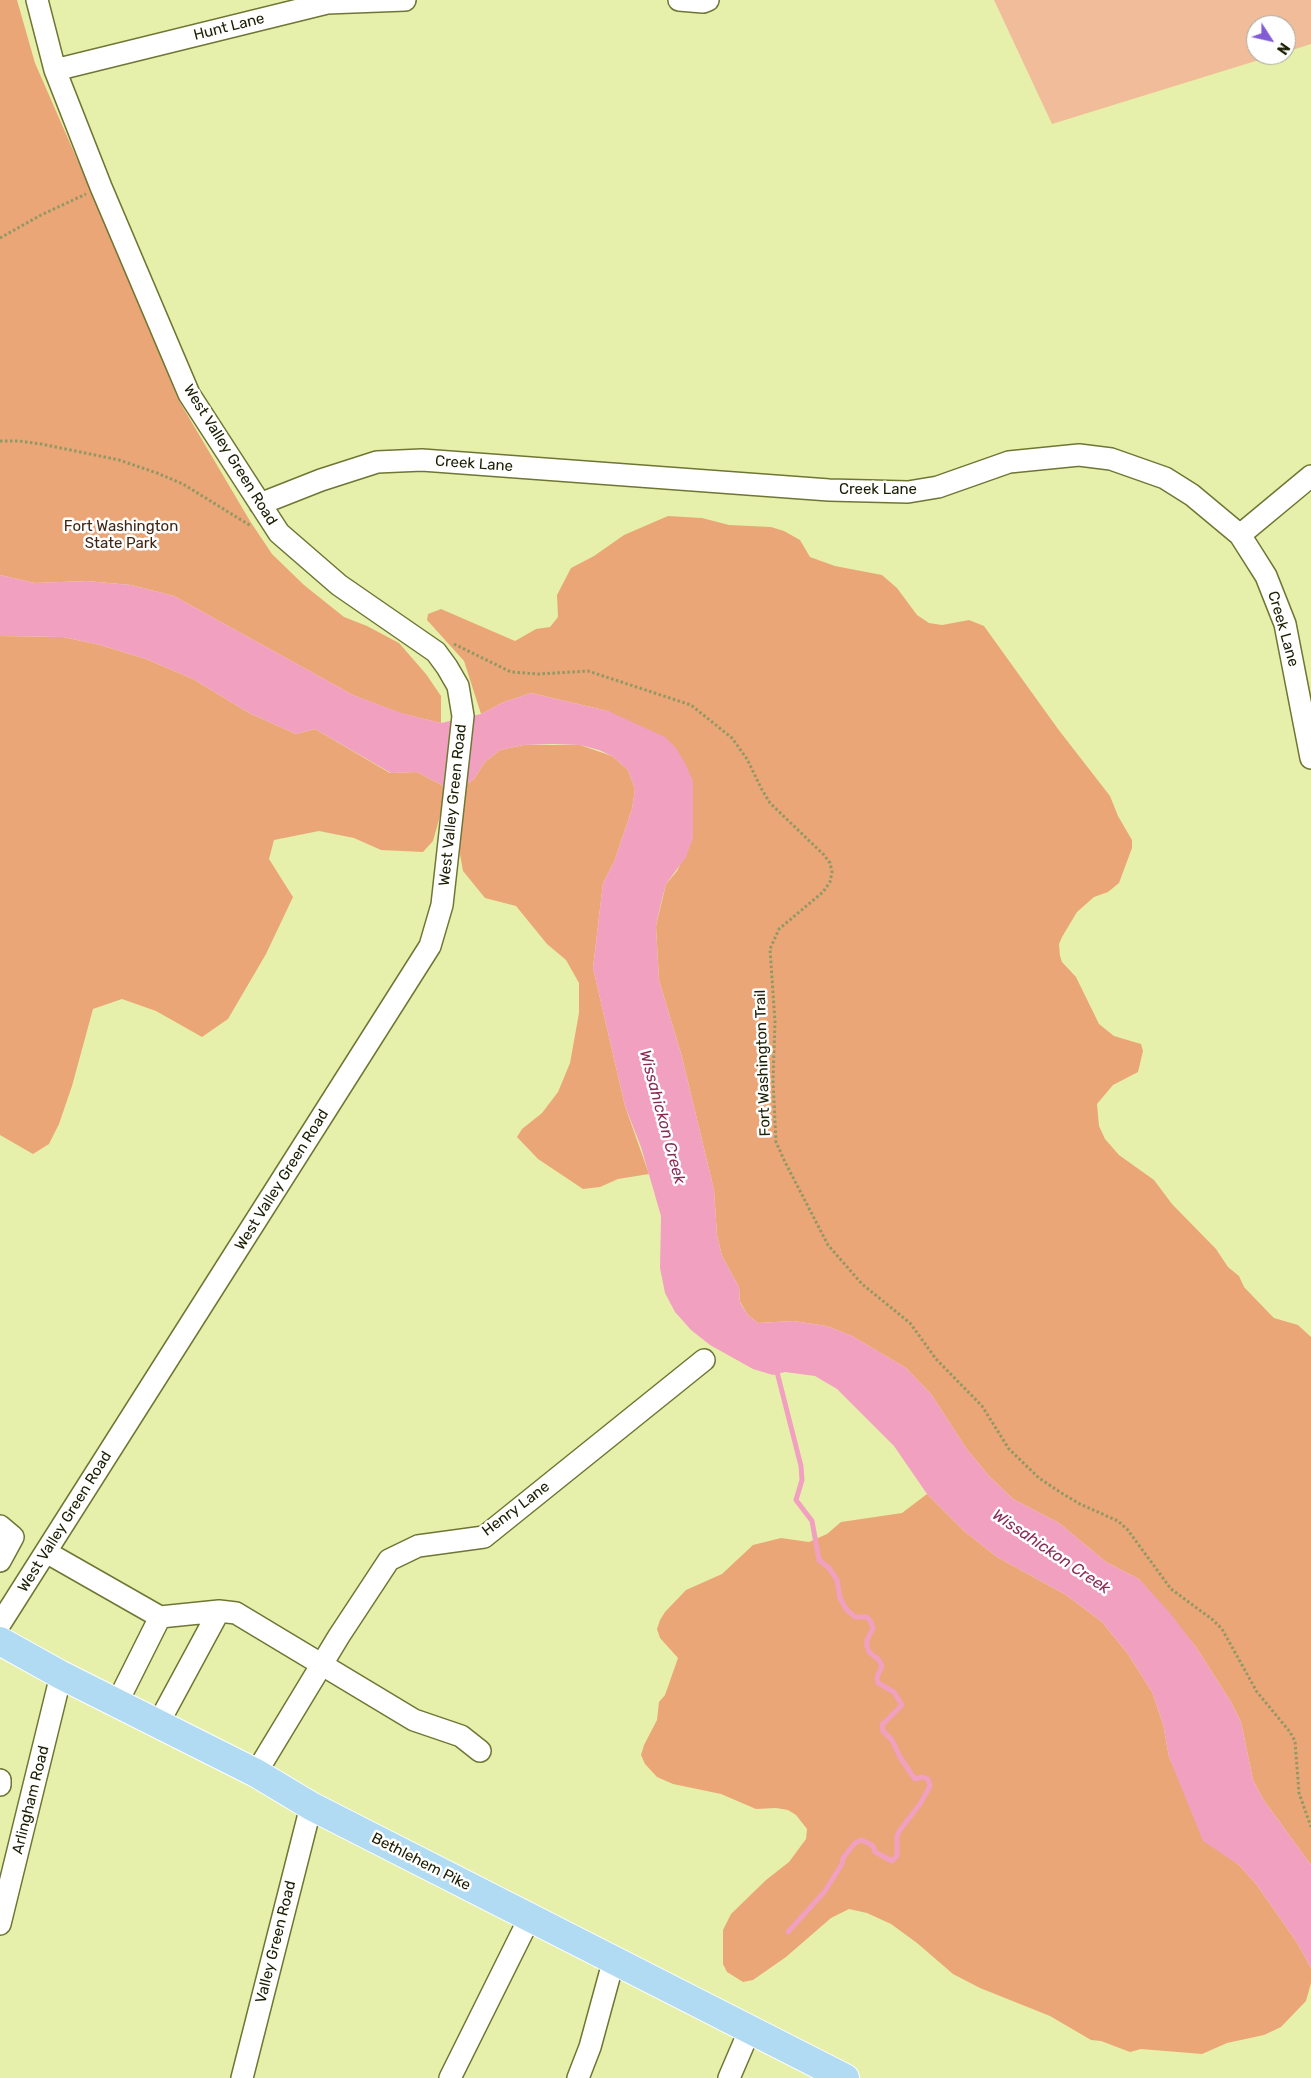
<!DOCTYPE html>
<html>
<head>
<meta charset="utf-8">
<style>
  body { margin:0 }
  #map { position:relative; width:1311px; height:2078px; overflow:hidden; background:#e7f0ab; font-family:Rubik,sans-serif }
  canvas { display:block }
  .north { position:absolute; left:1246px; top:15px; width:50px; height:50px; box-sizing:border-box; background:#fff; border:1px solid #a4a59a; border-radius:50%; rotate:125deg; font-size:14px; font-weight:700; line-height:20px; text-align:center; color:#1b1e03 }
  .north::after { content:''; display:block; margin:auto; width:18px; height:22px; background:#825cd6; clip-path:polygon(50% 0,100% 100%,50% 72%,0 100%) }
</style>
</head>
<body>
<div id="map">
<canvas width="1311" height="2078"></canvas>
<div class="north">N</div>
</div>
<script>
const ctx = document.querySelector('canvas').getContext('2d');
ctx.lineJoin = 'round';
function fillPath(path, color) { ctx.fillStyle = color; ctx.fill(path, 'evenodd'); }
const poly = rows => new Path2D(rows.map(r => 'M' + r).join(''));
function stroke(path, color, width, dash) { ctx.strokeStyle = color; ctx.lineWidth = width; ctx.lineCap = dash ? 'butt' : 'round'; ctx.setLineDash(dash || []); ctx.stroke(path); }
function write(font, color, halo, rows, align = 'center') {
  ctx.font = font + ' Rubik,sans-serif'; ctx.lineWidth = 5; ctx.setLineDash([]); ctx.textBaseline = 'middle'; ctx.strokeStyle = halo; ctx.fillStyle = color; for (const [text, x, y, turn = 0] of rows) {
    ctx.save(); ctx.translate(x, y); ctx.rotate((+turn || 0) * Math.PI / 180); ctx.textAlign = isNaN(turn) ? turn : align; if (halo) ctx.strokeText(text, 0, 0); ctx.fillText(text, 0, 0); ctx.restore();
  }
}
fillPath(poly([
  [994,0,1311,0,1311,44,1286,52,1286,25,1256,25,1256,55,1275,55,1052,124]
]), '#f1bc99');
fillPath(poly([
  [0,0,17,0,35,63,126,271,178,399,250,521,272,554,304,585,344,617,367,626,399,643,426,674,441,696,441,723,400,713,353,695,174,596,131,585,87,581,35,583,0,575],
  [668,516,702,518,729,525,771,527,784,531,800,540,810,557,835,566,882,575,897,588,917,615,929,623,942,625,969,620,984,626,1058,729,1110,796,1118,816,1132,840,1132,848,1119,883,1108,892,1094,897,1077,912,1062,937,1059,944,1060,956,1062,962,1076,977,1099,1024,1114,1036,1141,1044,1143,1051,1138,1072,1113,1085,1097,1104,1099,1126,1105,1139,1119,1155,1154,1180,1172,1204,1216,1249,1228,1267,1239,1276,1244,1287,1269,1313,1274,1318,1298,1325,1311,1337,1311,1865,1263,1799,1253,1780,1241,1722,1231,1702,1196,1647,1139,1579,1106,1562,1059,1523,1013,1499,989,1476,966,1448,931,1394,906,1368,852,1336,827,1326,793,1321,758,1323,748,1315,740,1302,739,1287,722,1256,717,1235,714,1190,682,1057,659,980,656,926,666,884,677,871,693,838,693,781,608,711,531,693,504,702,481,714,464,661,427,620,428,614,441,609,515,641,536,629,550,627,558,617,557,595,571,568,594,556,624,535],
  [0,636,63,637,100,645,146,659,193,679,249,713,296,734,315,729,390,773,417,772,449,789,461,789,474,779,485,762,500,750,524,745,580,745,612,756,628,770,635,789,632,809,614,862,603,883,593,968,625,1106,649,1174,618,1179,600,1187,583,1189,538,1159,517,1137,522,1129,542,1113,558,1092,570,1063,579,1013,579,983,566,960,547,944,516,906,485,898,463,871,458,843,459,816,440,816,433,841,423,852,381,850,354,838,319,831,274,840,269,859,293,897,266,954,228,1019,202,1037,156,1011,122,999,93,1009,72,1086,59,1124,49,1144,33,1154,0,1135],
  [927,1494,964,1531,997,1557,1066,1595,1102,1622,1128,1654,1152,1692,1163,1724,1169,1757,1191,1806,1224,1854,1239,1865,1256,1884,1296,1941,1311,1968,1311,1983,1306,2001,1281,2027,1264,2035,1227,2043,1202,2054,1141,2049,1130,2052,1101,2041,1091,2040,1050,2016,980,1988,953,1974,917,1943,891,1924,867,1913,849,1909,831,1918,786,1957,753,1980,743,1982,727,1972,723,1964,723,1930,731,1914,766,1880,789,1862,806,1839,807,1829,796,1815,788,1810,776,1808,756,1809,721,1794,673,1784,657,1777,645,1764,641,1755,644,1745,657,1720,659,1702,665,1695,678,1658,660,1638,657,1629,660,1620,665,1612,686,1590,722,1574,753,1545,781,1538,809,1542,827,1534,841,1522,902,1513]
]), '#eba677');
fillPath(poly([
  [0,575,35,583,87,581,131,585,174,596,353,695,401,713,441,723,481,714,504,702,531,693,608,711,665,737,676,748,685,763,693,781,693,838,686,857,666,884,661,903,656,926,659,980,682,1057,714,1190,717,1235,722,1256,739,1287,740,1303,748,1315,758,1323,793,1321,827,1326,852,1336,906,1368,931,1394,966,1448,989,1476,1013,1499,1059,1523,1106,1562,1139,1579,1170,1613,1196,1647,1231,1702,1241,1722,1253,1780,1263,1799,1311,1865,1311,1968,1296,1941,1256,1884,1239,1865,1203,1841,1169,1757,1163,1724,1152,1692,1128,1654,1102,1622,1066,1595,997,1557,964,1531,927,1494,894,1446,837,1389,815,1376,785,1372,773,1375,753,1369,710,1345,691,1330,675,1312,665,1293,660,1268,661,1216,641,1147,625,1106,593,968,603,883,614,862,632,809,635,789,628,770,612,756,599,750,580,745,553,744,524,745,500,750,485,762,474,779,461,789,449,789,417,772,391,773,315,729,296,734,249,713,193,679,146,659,100,645,63,637,0,636]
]), '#f1a0c0');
stroke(poly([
  [776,1368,801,1466,802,1480,796,1500,812,1521,819,1560,829,1568,837,1580,840,1598,846,1609,855,1617,867,1617,871,1622,873,1628,867,1640,867,1646,869,1652,879,1660,882,1666,877,1677,878,1683,894,1692,902,1705,882,1725,883,1731,892,1740,900,1757,912,1775,915,1779,922,1777,928,1779,930,1786,920,1804,900,1830,897,1836,897,1856,892,1861,875,1852,873,1846,868,1843,861,1840,855,1843,843,1858,842,1864,825,1891,788,1932]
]), '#f1a0c0', 5);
const minor = poly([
  [679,0,703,2,708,0],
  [55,70,327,3,405,0],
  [260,504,321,480,377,462,422,460,829,490,908,492,938,487,1009,462,1079,455,1111,459,1165,478,1192,495,1240,535,1254,557,1266,576,1285,624,1311,758],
  [1240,535,1311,476],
  [0,1526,13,1537,0,1561],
  [46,1552,160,1617,219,1611,236,1613,414,1720,461,1736,480,1751],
  [0,1624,430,946,442,905,463,716,458,686,447,667,436,652,339,585,279,533,189,394,101,187,55,70,37,0],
  [117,1703,160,1617],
  [158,1724,219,1611],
  [256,1773,339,1636,389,1560,418,1546,484,1537,704,1360],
  [0,1780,0,1785],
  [0,1924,61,1675],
  [242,2078,311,1806],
  [450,2078,530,1917],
  [578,2078,590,2047,614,1959],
  [729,2078,750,2029]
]);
const major = poly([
  [0,1641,61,1675,256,1773,311,1806,845,2078]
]);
stroke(minor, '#6f7634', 24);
stroke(major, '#fff', 30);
stroke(poly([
  [0,238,41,215,86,194],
  [0,441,19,441,41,444,119,460,157,473,183,484,251,526],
  [454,644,511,672,538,674,588,671,691,705,732,738,747,759,761,788,770,803,824,855,830,863,832,872,830,882,823,892,779,929,770,949,775,1022,773,1080,775,1122,776,1142,785,1162,828,1245,862,1284,910,1323,936,1359,982,1406,1009,1449,1039,1478,1063,1494,1080,1504,1118,1521,1127,1529,1171,1589,1213,1620,1222,1629,1257,1692,1290,1732,1295,1741,1299,1793,1311,1827]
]), '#919864', 3, [2.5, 2.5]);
stroke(minor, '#fff', 21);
stroke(major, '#b0dbf3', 28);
write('15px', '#1b1e03', '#fff', [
  ["Hunt Lane",229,27,-14],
  ["West Valley Green Road",230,455,58],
  ["Creek Lane",474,464,4],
  ["Creek Lane",878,490],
  ["Creek Lane",1283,629,74],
  ["West Valley Green Road",453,805,-84],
  ["Fort Washington Trail",763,1063,-92],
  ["West Valley Green Road",282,1180,-58],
  ["Henry Lane",516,1509,-37],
  ["West Valley Green Road",65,1522,-58],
  ["Arlingham Road",31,1800,-76],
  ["Bethlehem Pike",421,1862,27],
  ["Valley Green Road",276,1942,-76]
]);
write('15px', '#432612', '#fff', [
  ["Fort Washington",121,527],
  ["State Park",121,544]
]);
write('italic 16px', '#882c58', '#fff', [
  ["Wissahickon Creek",662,1117,75],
  ["Wissahickon Creek",1051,1552,34]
]);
</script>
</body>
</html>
